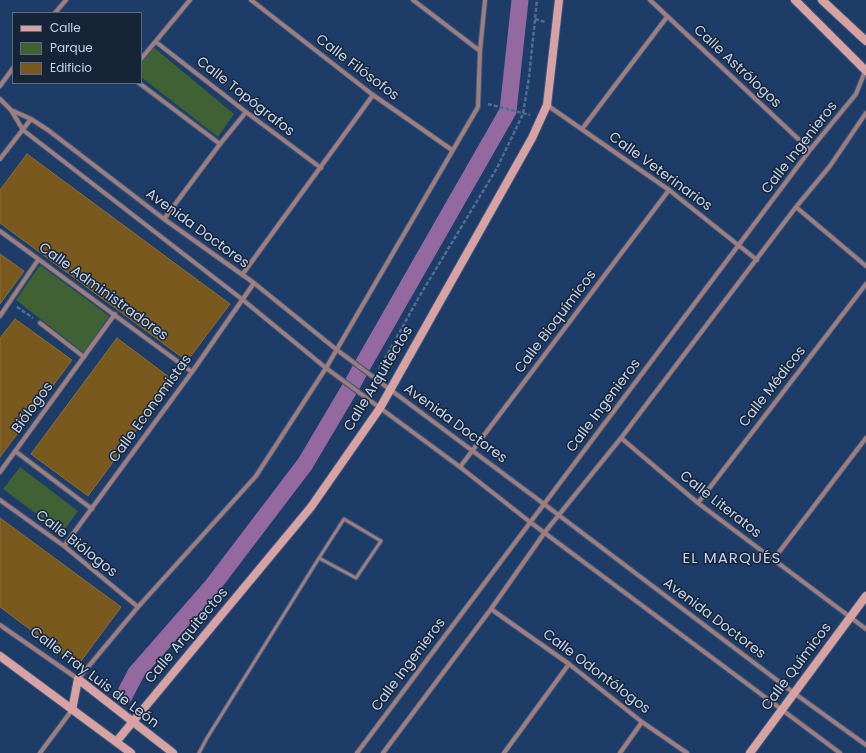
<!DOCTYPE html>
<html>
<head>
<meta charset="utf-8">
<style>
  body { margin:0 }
  #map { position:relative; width:866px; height:753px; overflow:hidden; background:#1e3c68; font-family:Poppins,sans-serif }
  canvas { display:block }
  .legend { position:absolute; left:12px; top:12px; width:130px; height:72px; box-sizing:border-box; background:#162438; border:1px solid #5c6b82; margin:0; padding:5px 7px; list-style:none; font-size:12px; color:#c4d6f1 }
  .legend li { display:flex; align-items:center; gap:8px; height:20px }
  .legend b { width:20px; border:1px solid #5c6b82 }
</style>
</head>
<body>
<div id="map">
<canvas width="866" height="753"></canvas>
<ul class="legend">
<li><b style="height:5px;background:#d8a2a3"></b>Calle</li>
<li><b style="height:11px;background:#3f6133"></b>Parque</li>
<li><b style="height:11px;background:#7a591f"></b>Edificio</li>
</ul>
</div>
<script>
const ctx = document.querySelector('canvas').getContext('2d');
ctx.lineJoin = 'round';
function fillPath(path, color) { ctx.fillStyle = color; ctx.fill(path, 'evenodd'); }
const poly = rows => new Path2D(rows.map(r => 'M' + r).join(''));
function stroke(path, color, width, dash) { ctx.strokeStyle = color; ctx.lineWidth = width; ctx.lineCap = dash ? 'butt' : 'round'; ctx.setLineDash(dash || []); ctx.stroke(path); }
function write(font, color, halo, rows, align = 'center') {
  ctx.font = font + ' Poppins,sans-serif'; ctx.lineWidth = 3; ctx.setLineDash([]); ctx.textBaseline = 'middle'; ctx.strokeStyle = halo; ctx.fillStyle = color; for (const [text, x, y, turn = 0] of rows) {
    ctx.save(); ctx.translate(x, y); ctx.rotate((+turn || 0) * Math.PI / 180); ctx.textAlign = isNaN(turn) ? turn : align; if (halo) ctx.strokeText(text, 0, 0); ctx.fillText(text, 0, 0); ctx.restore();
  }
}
fillPath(poly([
  [152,46,234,114,218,137,141,77,141,60],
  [40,265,109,316,84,353,16,300],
  [20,467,78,511,62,533,3,489]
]), '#3f6133');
stroke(poly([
  [124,696,136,673,213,585,305,464,353,383,361,368,508,111,520,0]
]), '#93699f', 17);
const building = poly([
  [27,154,230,304,187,361,0,223,0,190,27,154],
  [0,254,24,271,0,304,0,254],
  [15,319,72,360,0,457,0,338,15,319],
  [117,338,173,380,88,496,31,454,117,338],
  [0,518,121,607,78,665,0,607,0,518]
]);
fillPath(building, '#7a591f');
stroke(building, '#8f6d35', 1);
const lane = poly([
  [199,753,207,738,319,558,344,519,381,541,356,578,319,558]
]);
const street = poly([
  [251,0,373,95,452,150],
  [413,0,480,51],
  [650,0,810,150],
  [55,13,66,0],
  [156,42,246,112,321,168],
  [141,59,190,0],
  [139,83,220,144],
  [0,86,13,68],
  [0,99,11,110,23,130,243,300,326,368,460,467,530,522,840,753],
  [547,105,669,190,757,260],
  [11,110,31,119,48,130,164,219,254,283,337,350,544,504,794,693,866,745],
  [582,129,667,17],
  [0,159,31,119],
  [796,207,866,266],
  [164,219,220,144,246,112],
  [0,231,192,372],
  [242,275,373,95],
  [0,316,38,260],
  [40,323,84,357],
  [621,438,698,503,866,629],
  [15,451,92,509],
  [460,467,669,190],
  [0,472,115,314],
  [0,500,64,546,138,607],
  [698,503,866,284],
  [64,546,192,372,254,283],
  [773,560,866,438],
  [491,609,569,664,642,722,687,753],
  [0,625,78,679,138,607,256,476,326,368,478,107,480,51,485,0],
  [40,753,72,710],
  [357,753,810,150,856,94,866,69],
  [383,753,491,609,545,532,621,438,796,207,830,166,866,113],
  [504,753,569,664],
  [620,753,642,722]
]);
const secondary = poly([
  [795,0,866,71],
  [822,0,866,41],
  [0,656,131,753],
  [72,710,78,679,173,753],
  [116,742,311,507,380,408,532,138,547,105,559,0],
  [750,753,866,596]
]);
stroke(lane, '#3c5881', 5);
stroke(street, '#3c5881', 6);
stroke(secondary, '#3c5881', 10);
stroke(poly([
  [535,19,545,22],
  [488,104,530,115],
  [17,307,33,318],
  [379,369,419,297,497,168,523,114,529,77,537,0]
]), '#526d93', 2.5, [4, 2]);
stroke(lane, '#a07e7e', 3);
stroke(street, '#a07e7e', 4);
stroke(secondary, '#d8a2a3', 8);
write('14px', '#c4d6f1', '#162438', [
  ["Calle Astrólogos",737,67,43],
  ["Calle Filósofos",357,68,37],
  ["Calle Topógrafos",245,97,38],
  ["Calle Ingenieros",800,148,-52],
  ["Calle Veterinarios",660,172,36],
  ["Avenida Doctores",197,229,36],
  ["Calle Administradores",103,292,36],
  ["Calle Bioquímicos",556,322,-53],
  ["Calle Arquitectos",379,379,-59],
  ["Calle Médicos",773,387,-52],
  ["Calle Ingenieros",604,406,-53],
  ["Biólogos",33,408,-54],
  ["Calle Economistas",151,409,-54],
  ["Avenida Doctores",455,424,36],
  ["Calle Literatos",720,505,38],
  ["Calle Biólogos",76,544,38],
  ["Avenida Doctores",714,619,37],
  ["Calle Arquitectos",187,636,-50],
  ["Calle Ingenieros",409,665,-53],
  ["Calle Químicos",797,667,-53],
  ["Calle Odontólogos",596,672,37],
  ["Calle Fray Luis de León",94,678,37]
]);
ctx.letterSpacing = '1px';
write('15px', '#c4d6f1', '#162438', [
  ["EL MARQUÉS",732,559]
]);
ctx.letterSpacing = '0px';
</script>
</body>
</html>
